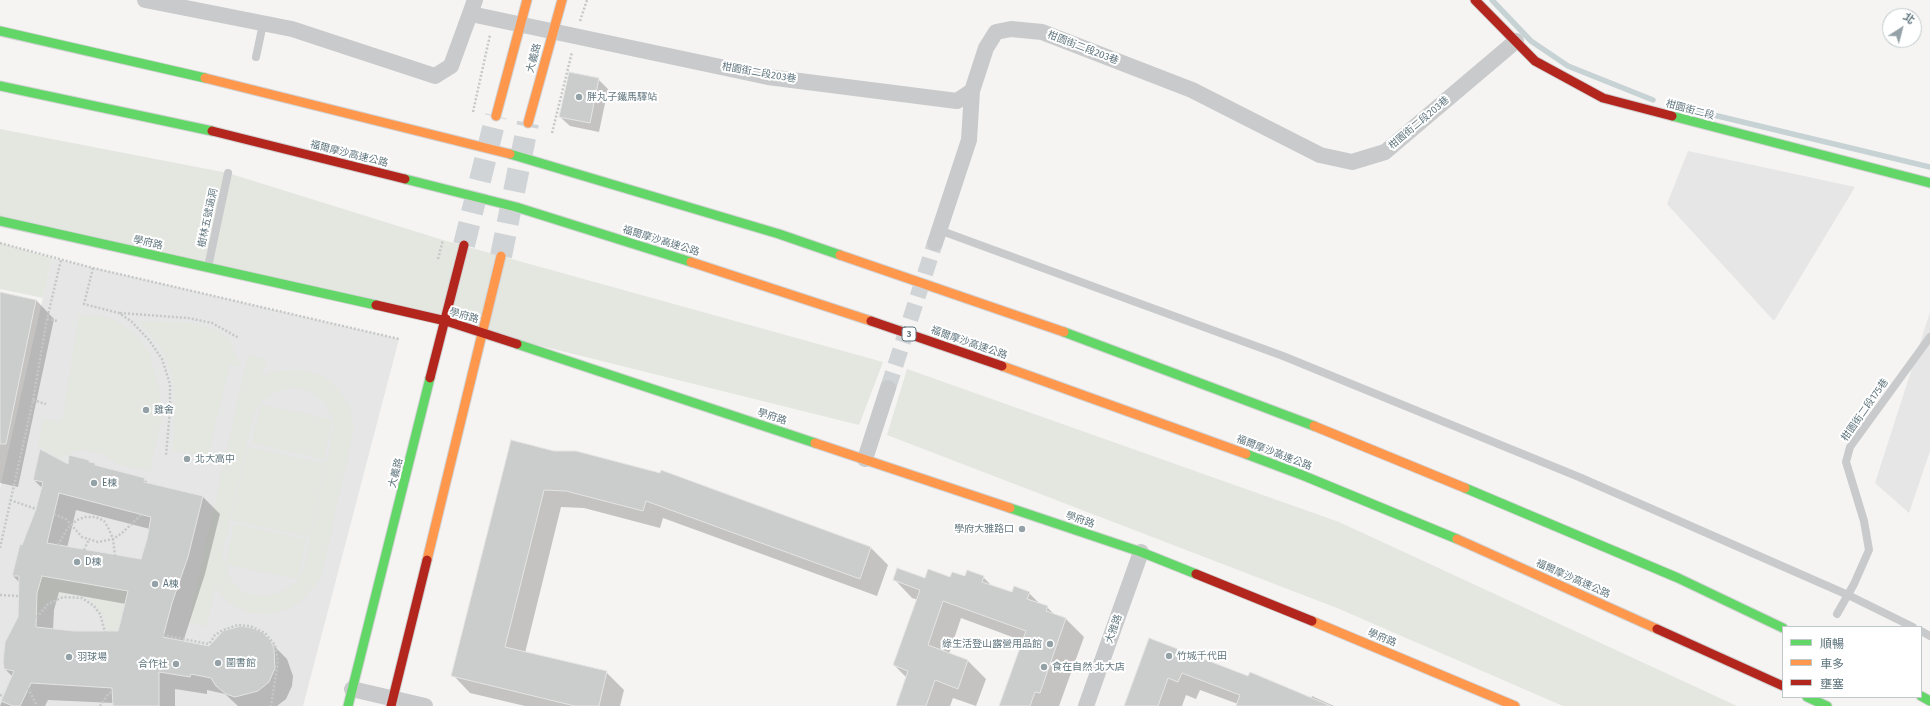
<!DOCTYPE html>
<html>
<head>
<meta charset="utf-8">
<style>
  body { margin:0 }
  #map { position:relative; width:1930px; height:706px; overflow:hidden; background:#f5f4f3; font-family:"Fira Sans","Noto Sans TC",sans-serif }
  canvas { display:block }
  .legend { position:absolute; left:1782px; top:626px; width:140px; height:72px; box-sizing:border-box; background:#fff; border:1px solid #bfc8cb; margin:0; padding:5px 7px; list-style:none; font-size:12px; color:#60767e }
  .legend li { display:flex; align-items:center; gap:8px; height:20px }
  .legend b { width:20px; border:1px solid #bfc8cb }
  .north { position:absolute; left:1882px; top:8px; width:40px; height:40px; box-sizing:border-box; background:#fff; border:1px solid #bfc8cb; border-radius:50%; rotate:36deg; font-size:11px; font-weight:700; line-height:16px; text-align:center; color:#60767e }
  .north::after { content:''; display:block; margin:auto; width:14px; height:18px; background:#94a2a7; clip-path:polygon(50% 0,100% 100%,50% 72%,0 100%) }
</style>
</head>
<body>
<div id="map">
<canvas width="1930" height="706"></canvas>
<ul class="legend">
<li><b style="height:5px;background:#63d668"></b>順暢</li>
<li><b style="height:5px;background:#ff974d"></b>車多</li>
<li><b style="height:5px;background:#b3261e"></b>壅塞</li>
</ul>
<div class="north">北</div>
</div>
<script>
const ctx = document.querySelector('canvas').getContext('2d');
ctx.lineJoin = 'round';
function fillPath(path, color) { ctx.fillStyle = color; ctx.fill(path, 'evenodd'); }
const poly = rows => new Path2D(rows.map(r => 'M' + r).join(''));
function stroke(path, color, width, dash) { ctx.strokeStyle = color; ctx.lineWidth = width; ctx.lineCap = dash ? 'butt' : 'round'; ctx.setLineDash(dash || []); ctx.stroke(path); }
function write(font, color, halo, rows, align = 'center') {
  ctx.font = font + ' "Fira Sans","Noto Sans TC",sans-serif'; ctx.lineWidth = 4; ctx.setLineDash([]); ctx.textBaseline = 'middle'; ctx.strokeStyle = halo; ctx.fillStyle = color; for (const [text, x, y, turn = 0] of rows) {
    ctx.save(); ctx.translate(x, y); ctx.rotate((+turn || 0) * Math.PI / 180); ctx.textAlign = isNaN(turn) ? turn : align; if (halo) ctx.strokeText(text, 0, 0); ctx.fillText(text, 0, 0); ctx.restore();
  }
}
fillPath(poly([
  [1688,151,1855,187,1774,321,1667,204],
  [52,258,399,339,303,706,0,706,0,488],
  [1930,312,1930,451,1909,513,1875,483]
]), '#e5e6e5');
fillPath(poly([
  [0,129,228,173,443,240,883,362,859,425,465,327,0,221],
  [0,243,52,258,43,298,0,289],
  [79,315,98,315,114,320,135,335,150,355,160,393,163,411,150,471,118,464,105,455,89,450,74,451,60,458,38,446,43,419,62,422],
  [140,321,192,323,218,331,229,340,240,366,230,365,208,455,173,451,175,405,173,378,165,354],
  [248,355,266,359,262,377,275,371,301,370,320,375,331,382,342,395,350,408,353,422,353,432,322,573,315,585,302,600,289,609,269,614,249,613,227,601,215,587,207,626,189,622],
  [292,387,310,391,326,403,333,418,334,428,304,570,299,580,285,590,276,594,260,596,245,593,236,586,228,574,222,554,254,412,261,402,272,393],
  [907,369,1339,522,1737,706,1563,706,1337,608,887,435],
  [261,404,332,420,324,459,252,443],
  [248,447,325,464,310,537,231,520],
  [234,524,306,540,298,579,226,564],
  [135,570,118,631,107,632,105,619,99,609,90,600,78,595,63,595,57,597,48,602,39,611,36,611,37,593,42,576,117,589]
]), '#e4e6e0');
fillPath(poly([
  [598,79,608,89,599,132,570,126,560,117],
  [0,293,36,300,54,319,18,487,0,483],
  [511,441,871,548,888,565,877,596,663,518,660,528,584,508,561,507,525,653,606,672,624,690,620,706,525,706,470,693,453,675],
  [89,461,97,467,144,479,150,485,203,497,220,514,205,574,183,642,210,647,261,633,287,659,293,676,292,686,286,699,277,706,238,706,225,694,207,690,207,694,175,689,175,706,114,706,114,703,48,700,45,706,0,706,12,676,5,669,4,652,6,642,19,618,20,583,13,576,37,509,42,488,34,480,68,465],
  [76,510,150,529,141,560,67,548],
  [59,592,126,604,119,632,74,632,53,630,54,610],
  [983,577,993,587,1012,593,1029,593,1041,605,1047,607,1056,616,1066,619,1084,637,1059,706,1000,706,1023,641,961,618,949,654,968,661,986,679,976,706,953,698,950,706,897,706,907,678,894,665,918,600,912,598,894,579],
  [1150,640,1249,677,1311,698,1312,696,1334,706,1237,706,1238,704,1200,690,1196,699,1186,695,1182,706,1125,706]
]), '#0003');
stroke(poly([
  [1492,0,1531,41,1568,66,1653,100],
  [1672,105,1930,167]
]), '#c7d2d4', 5.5);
const building = poly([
  [569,72,599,78,590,123,559,117,569,72],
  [0,292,36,300,6,444,0,444,0,292],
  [511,440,554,451,576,451,660,473,661,470,871,547,860,579,646,501,643,511,566,491,544,490,505,647,607,671,599,706,575,706,451,676,511,440],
  [40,449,68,464,69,455,89,460,89,462,95,463,95,465,145,478,144,482,203,496,188,557,172,603,163,637,209,646,223,631,241,626,252,628,262,632,271,641,274,649,275,668,269,682,258,691,235,697,226,694,216,686,211,678,191,674,190,677,159,672,159,706,113,706,112,688,31,683,20,706,13,706,1,701,14,671,4,669,3,662,5,642,18,617,19,576,12,576,20,544,22,545,36,509,43,482,33,480,40,449],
  [59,493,151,517,147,539,141,559,47,543,59,493],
  [42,576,128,591,118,631,74,631,36,627,37,593,42,576],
  [897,568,925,578,928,569,950,577,952,572,965,576,967,570,984,576,982,582,1012,592,1014,586,1030,592,1027,599,1048,606,1046,611,1066,618,1040,693,1035,692,1030,706,999,706,1026,631,943,601,928,645,968,660,958,689,935,680,926,706,896,706,908,671,893,665,920,590,893,580,897,568],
  [1149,638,1248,676,1250,672,1331,706,1236,706,1240,695,1182,673,1178,682,1168,678,1158,706,1124,706,1149,638]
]);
fillPath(building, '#cbcccc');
stroke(building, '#e4e4e3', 1);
stroke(poly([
  [888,388,935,243]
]), '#d0d4d6', 16, [16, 8]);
stroke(poly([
  [464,245,496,116],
  [501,256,528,123]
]), '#d0d4d6', 22, [22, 11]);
const fast = poly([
  [0,31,205,78],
  [0,86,212,131],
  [1672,116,1930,183],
  [510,154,779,234,840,255],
  [405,179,516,207,691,262],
  [0,221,376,305],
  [1064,332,1314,426],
  [517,344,815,443],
  [1246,454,1302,475,1457,539],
  [1465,488,1678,578,1783,628],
  [1010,508,1141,552,1196,574],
  [1921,696,1930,701],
  [1807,697,1827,706],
  [348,706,430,378]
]);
const slow = poly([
  [205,78,510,154],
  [496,116,527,0],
  [528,123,562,0],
  [840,255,1064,332],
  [691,262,871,321],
  [1002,366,1246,454],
  [1314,426,1465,488],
  [815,443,1010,508],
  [1457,539,1657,629],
  [427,560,501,256],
  [1312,621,1515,706]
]);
const jam = poly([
  [1475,0,1535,61,1603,98,1672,116],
  [212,131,405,179],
  [376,305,446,321,517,344],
  [871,321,1002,366],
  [430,378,464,245],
  [1196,574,1312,621],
  [1657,629,1783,686],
  [391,706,427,560]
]);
stroke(fast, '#d1d2d3', 11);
stroke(slow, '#d1d2d3', 11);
stroke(jam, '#d1d2d3', 11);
stroke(poly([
  [580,21,587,0],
  [473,112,490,35],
  [552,133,572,52],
  [0,243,93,268,399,339],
  [438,259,443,240],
  [93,268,84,304,119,313,132,322,149,340,162,359,170,384,170,411,166,455],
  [120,313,188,318,212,323,239,338],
  [47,319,58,321],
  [33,400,46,404],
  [10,500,36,509],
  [54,514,66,519,82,537,98,542,113,539,122,533,141,515],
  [58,545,67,529,77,520,85,517,96,517,104,521,108,527,113,539,115,556],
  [0,548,33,400,47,319,61,260],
  [84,550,89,539],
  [0,595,18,596],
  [36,617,38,616,48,604,63,597,82,598,94,606,100,614,105,632],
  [163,635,209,644,215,635,223,630,238,625,250,626,265,633,275,645,278,661,271,706],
  [28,688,37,706],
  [0,695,3,696],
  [100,706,109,693,113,692]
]), '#c6c8c8', 2.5, [2, 2]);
stroke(poly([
  [256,57,263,24],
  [939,230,1283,356,1579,477,1848,595,1913,627],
  [208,267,228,173],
  [1837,614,1854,584,1869,550,1864,521,1846,462,1850,447,1930,337],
  [1921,631,1930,636]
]), '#c9cacb', 8);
stroke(poly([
  [145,0,292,29,435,76,451,66,475,0],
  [471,14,768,77,957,101,972,91,986,48,996,32,1011,29,1042,32,1192,90,1320,155,1352,162,1385,152,1516,41],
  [935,243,969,140,972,91],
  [865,459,888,388],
  [352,689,425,706],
  [1086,706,1141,552]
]), '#c9cacb', 16);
stroke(fast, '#63d668', 9);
stroke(slow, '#ff974d', 9);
stroke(jam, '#b3261e', 9);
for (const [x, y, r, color] of [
  [579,97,4,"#94a2a7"],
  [146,410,4,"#94a2a7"],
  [187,459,4,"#94a2a7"],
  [94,483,4,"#94a2a7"],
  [1022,529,4,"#94a2a7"],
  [77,562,4,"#94a2a7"],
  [155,584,4,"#94a2a7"],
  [1050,644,4,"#94a2a7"],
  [1169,656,4,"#94a2a7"],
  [69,657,4,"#94a2a7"],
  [218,663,4,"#94a2a7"],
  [176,664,4,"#94a2a7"],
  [1044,667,4,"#94a2a7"]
]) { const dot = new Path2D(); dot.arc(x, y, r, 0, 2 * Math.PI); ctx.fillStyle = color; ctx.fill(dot); stroke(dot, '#fff', 1.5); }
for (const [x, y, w] of [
  [909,334,14]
]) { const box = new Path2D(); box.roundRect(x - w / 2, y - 7, w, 14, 3); ctx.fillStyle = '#fff'; ctx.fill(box); stroke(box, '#60767e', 1); }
write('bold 9px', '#60767e', null, [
  ["3",909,334]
]);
write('10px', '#60767e', '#fff', [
  ["柑園街二段203巷",1083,48,21],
  ["大義路",534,58,-75],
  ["柑園街二段203巷",759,73,10],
  ["柑園街二段",1690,110,15],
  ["柑園街二段203巷",1419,123,-40],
  ["福爾摩沙高速公路",349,154,14],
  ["樹林五號涵洞",208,218,-78],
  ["福爾摩沙高速公路",661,241,17],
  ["學府路",148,243,13],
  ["學府路",464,316,16],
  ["福爾摩沙高速公路",969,343,19],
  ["柑園街二段175巷",1865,410,-55],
  ["學府路",772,417,18],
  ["福爾摩沙高速公路",1274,453,21],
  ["大義路",396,473,-76],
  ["學府路",1080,520,19],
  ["福爾摩沙高速公路",1573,579,24],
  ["大雅路",1114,629,-70],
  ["學府路",1382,638,22]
]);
write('10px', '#60767e', '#fff', [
  ["胖丸子鐵馬驛站",587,97],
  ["雞舍",154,410],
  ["北大高中",195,459],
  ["E棟",102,483],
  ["學府大雅路口",1014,529,"right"],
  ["D棟",85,562],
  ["A棟",163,584],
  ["綠生活登山露營用品館",1042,644,"right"],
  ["竹城千代田",1177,656],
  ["羽球場",77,657],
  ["圖書館",226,663],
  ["合作社",168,664,"right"],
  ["食在自然 北大店",1052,667]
], 'left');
</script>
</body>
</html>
